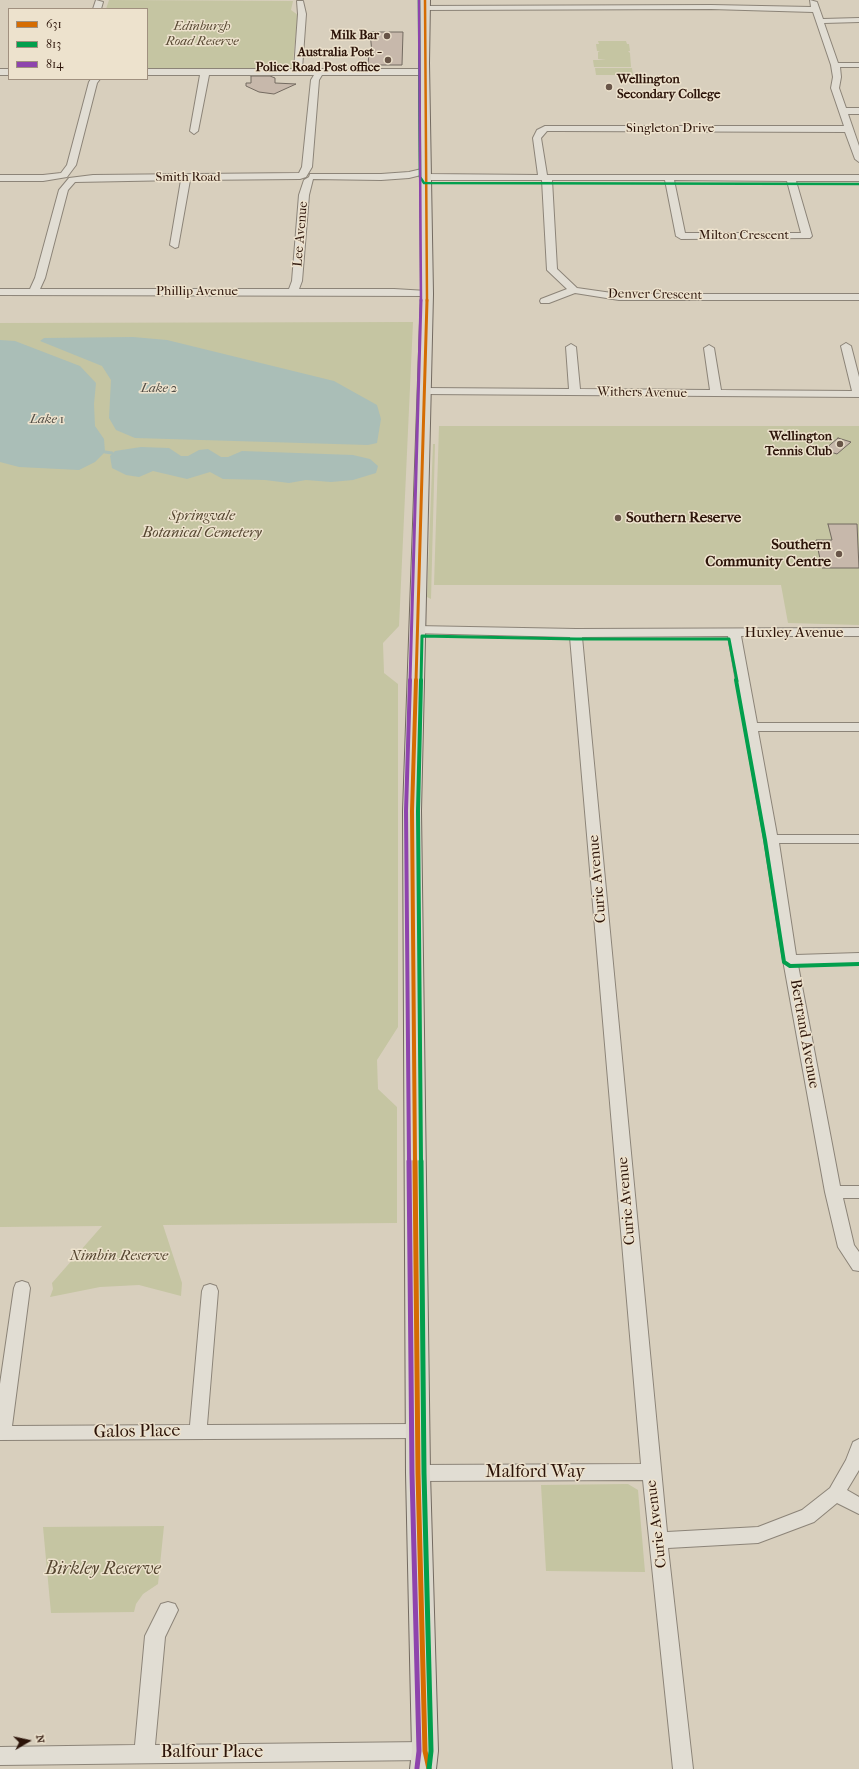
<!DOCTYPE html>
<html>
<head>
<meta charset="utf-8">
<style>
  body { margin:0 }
  #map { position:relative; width:859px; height:1769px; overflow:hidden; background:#d8cfbd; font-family:"IM FELL French Canon",serif }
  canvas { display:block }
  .legend { position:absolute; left:8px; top:8px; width:140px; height:72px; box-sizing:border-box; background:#ede2cd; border:1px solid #a0907f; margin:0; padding:5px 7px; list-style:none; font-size:12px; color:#2c1409 }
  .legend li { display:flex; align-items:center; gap:8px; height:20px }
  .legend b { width:20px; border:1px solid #a0907f }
  .north { position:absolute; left:8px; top:1721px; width:40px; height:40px; -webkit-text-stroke:3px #ede2cd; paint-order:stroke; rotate:81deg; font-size:11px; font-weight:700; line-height:16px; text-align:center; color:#2c1409 }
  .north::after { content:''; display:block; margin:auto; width:14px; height:18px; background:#2c1409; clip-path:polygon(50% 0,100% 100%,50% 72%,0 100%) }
</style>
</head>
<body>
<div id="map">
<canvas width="859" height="1769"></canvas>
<ul class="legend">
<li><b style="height:5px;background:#d56c02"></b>631</li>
<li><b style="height:5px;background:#029f4d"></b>813</li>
<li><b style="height:5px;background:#8e44ad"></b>814</li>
</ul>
<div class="north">N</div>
</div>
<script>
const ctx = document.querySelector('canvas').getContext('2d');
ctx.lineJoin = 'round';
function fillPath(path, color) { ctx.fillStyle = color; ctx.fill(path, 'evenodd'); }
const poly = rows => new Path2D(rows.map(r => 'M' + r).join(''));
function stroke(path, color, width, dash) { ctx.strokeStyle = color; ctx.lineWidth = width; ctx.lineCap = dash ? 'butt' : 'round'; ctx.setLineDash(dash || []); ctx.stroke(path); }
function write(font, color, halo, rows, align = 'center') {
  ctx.font = font + ' "IM FELL French Canon",serif'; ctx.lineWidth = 3; ctx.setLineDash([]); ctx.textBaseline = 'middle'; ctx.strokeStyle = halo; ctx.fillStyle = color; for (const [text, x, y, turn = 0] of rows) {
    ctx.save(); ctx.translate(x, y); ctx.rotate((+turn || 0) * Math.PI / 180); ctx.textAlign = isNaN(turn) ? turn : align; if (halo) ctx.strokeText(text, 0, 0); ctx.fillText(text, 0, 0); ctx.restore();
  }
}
fillPath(poly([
  [109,0,293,1,291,10,298,15,292,69,147,69,147,9,106,9],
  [598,41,626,41,627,44,629,44,630,51,628,51,630,53,631,67,594,67,593,60,606,60,598,59,598,52,600,51,597,51,596,44,599,44],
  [595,68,632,68,633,75,596,75],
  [413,322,399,626,383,643,384,673,398,684,398,1027,377,1060,378,1089,397,1107,397,1223,163,1225,182,1283,181,1296,139,1285,100,1287,50,1297,53,1289,52,1283,102,1226,0,1227,0,323],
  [439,426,859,426,859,625,788,623,781,585,434,585],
  [433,444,435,444,431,599,427,597],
  [628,1484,638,1490,645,1572,546,1571,541,1485],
  [164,1526,158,1584,143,1594,136,1604,134,1612,51,1613,43,1527]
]), '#c5c5a2');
fillPath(poly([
  [133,337,167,340,334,381,377,405,381,419,377,443,368,445,135,438,116,430,109,418,111,380,102,366,40,341,44,338],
  [0,340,15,341,80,366,96,383,94,404,95,426,104,439,105,452,95,462,79,470,19,467,0,462],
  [141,447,169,448,181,456,188,456,199,450,208,449,221,457,228,457,242,451,353,455,370,459,378,466,376,473,353,480,331,482,306,480,289,483,265,480,223,479,210,472,187,479,153,471,139,477,126,475,112,468,110,456,115,451]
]), '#aabeb7');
stroke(poly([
  [105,452,112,453]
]), '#aabeb7', 3);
const building = poly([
  [370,32,403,32,402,65,368,65,369,53,372,53,370,32],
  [251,76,270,76,275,78,275,83,296,84,274,94,259,92,246,86,246,83,251,83,251,76],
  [838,438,851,442,837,454,824,450,838,438],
  [828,524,857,524,859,568,822,568,816,540,832,540,828,524]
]);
fillPath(building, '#c7b8ab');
stroke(building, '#736a60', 1);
const minor = poly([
  [96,0,103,2,101,9,93,9,96,0],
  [810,0,817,2,823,19,859,18,859,22,824,23,838,63,859,63,859,67,840,67,841,77,839,88,846,108,859,108,859,114,848,114,859,146,859,162,855,159,845,132,557,131,547,131,541,138,547,175,859,175,859,181,796,181,812,236,810,238,681,239,676,236,665,180,552,180,557,269,577,288,619,294,859,294,859,300,619,300,575,293,549,303,541,303,540,301,541,299,567,289,547,270,542,180,426,180,421,177,426,174,538,175,533,138,537,130,545,126,844,126,831,88,833,77,831,65,813,12,711,9,425,10,421,8,422,6,711,5,811,7,810,0],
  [674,180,787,181,801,233,685,233,674,180],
  [297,1,303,1,306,14,302,69,424,69,428,72,424,75,322,75,319,80,312,167,306,177,300,179,190,180,178,247,175,248,170,245,181,180,75,182,68,190,45,278,40,289,289,289,292,281,299,195,304,180,309,177,310,174,381,174,409,172,426,168,429,169,429,173,409,178,381,180,313,179,309,195,302,281,299,289,394,289,427,291,431,292,432,294,431,296,0,295,0,289,30,289,35,278,59,190,69,178,93,175,299,173,302,167,311,80,314,75,209,75,198,131,194,134,190,131,200,75,147,75,147,69,294,69,298,14,297,1],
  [0,69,9,69,9,75,0,75,0,69],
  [91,79,100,79,97,83,76,165,67,177,43,181,0,181,0,175,43,175,61,173,67,165,89,82,91,79],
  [846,343,851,346,859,377,859,397,425,394,420,391,425,388,569,389,566,347,571,344,576,347,580,389,710,390,704,348,709,345,714,348,721,390,852,391,841,346,846,343],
  [416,626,576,629,859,628,859,636,741,636,757,723,859,723,859,731,758,731,777,835,859,835,859,843,779,843,796,955,859,953,859,963,798,965,840,1186,859,1186,859,1198,843,1198,854,1245,859,1252,859,1271,853,1270,838,1247,825,1192,783,960,764,839,728,636,582,637,667,1532,758,1527,802,1510,830,1488,846,1460,853,1442,859,1439,859,1470,847,1490,859,1497,859,1514,837,1503,814,1522,758,1543,668,1548,693,1769,673,1769,643,1480,418,1481,412,1478,409,1473,412,1468,418,1465,641,1464,570,637,412,633,410,630,416,626],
  [22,1281,28,1283,30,1288,12,1426,190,1425,202,1291,204,1286,210,1284,216,1286,218,1291,207,1425,418,1424,424,1426,427,1431,424,1436,418,1438,0,1440,0,1384,14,1288,16,1283,22,1281],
  [168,1602,175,1604,178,1610,165,1637,155,1745,425,1742,432,1744,435,1751,432,1758,425,1760,0,1765,0,1747,135,1745,145,1636,161,1604,168,1602]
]);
const major = poly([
  [420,0,430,0,429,63,433,294,421,811,430,1473,438,1751,436,1769,410,1769,412,1751,406,1473,403,811,421,294,419,63,420,0]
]);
stroke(minor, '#8c8478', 2);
stroke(major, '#736a60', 2);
fillPath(minor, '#e1ddd3');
fillPath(major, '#dbd7cc');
stroke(poly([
  [425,0,427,301]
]), '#d56c02', 2.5);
stroke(poly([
  [416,681,427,300]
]), '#d56c02', 3);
stroke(poly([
  [415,1162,412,811,416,680]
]), '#d56c02', 4);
stroke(poly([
  [415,1161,418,1473,425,1751,429,1769]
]), '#d56c02', 5);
stroke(poly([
  [419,0,420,177,424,183,859,184]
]), '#029f4d', 2.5);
stroke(poly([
  [421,681,422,636,576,639,729,639,737,681]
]), '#029f4d', 3);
stroke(poly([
  [421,680,418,811,421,1162],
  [736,680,765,840,784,962,790,966,859,964]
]), '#029f4d', 4);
stroke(poly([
  [421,1161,424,1473,431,1751,429,1769]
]), '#029f4d', 5);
stroke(poly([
  [419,0,421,301]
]), '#8e44ad', 2.5);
stroke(poly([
  [410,681,421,300]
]), '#8e44ad', 3);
stroke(poly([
  [409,1162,406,811,410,680]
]), '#8e44ad', 4);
stroke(poly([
  [409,1161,412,1473,419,1751,417,1768]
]), '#8e44ad', 5);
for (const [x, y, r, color] of [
  [387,36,4,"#685548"],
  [388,60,4,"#685548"],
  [609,87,4,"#685548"],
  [840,444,4,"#685548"],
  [618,518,4,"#685548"],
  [839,554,4,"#685548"]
]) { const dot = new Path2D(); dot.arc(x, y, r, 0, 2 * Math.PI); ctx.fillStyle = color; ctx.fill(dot); stroke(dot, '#ede2cd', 1.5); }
write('italic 13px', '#554630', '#ede2cd', [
  ["Edinburgh",202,27],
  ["Road Reserve",202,42]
]);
write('bold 13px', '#2c1409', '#ede2cd', [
  ["Milk Bar",379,36],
  ["Australia Post -",380,53],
  ["Police Road Post office",380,68],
  ["Wellington",617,80,"left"],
  ["Secondary College",617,95,"left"],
  ["Wellington",832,437],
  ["Tennis Club",832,452]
], 'right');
write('13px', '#2c1409', '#ede2cd', [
  ["Singleton Drive",670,129],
  ["Smith Road",188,178],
  ["Lee Avenue",301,234,-85],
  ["Milton Crescent",744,236],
  ["Phillip Avenue",197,292],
  ["Denver Crescent",655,295,1],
  ["Withers Avenue",642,393,1]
]);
write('italic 13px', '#514d45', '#ede2cd', [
  ["Lake 2",159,389],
  ["Lake 1",47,420]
]);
write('italic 15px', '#554630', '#ede2cd', [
  ["Springvale",202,516],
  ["Botanical Cemetery",202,533],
  ["Nimbin Reserve",119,1256]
]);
write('bold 15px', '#2c1409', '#ede2cd', [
  ["Southern Reserve",626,518],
  ["Southern",831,545,"right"],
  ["Community Centre",831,562,"right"]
], 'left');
write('15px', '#2c1409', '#ede2cd', [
  ["Huxley Avenue",794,633],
  ["Curie Avenue",598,879,-95],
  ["Bertrand Avenue",804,1034,80],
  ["Curie Avenue",627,1201,-95],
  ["Curie Avenue",657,1524,-97]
]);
write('18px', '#2c1409', '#ede2cd', [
  ["Galos Place",137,1432,-1],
  ["Malford Way",535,1473],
  ["Balfour Place",212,1753]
]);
write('italic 18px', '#554630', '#ede2cd', [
  ["Birkley Reserve",103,1570]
]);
</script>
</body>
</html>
